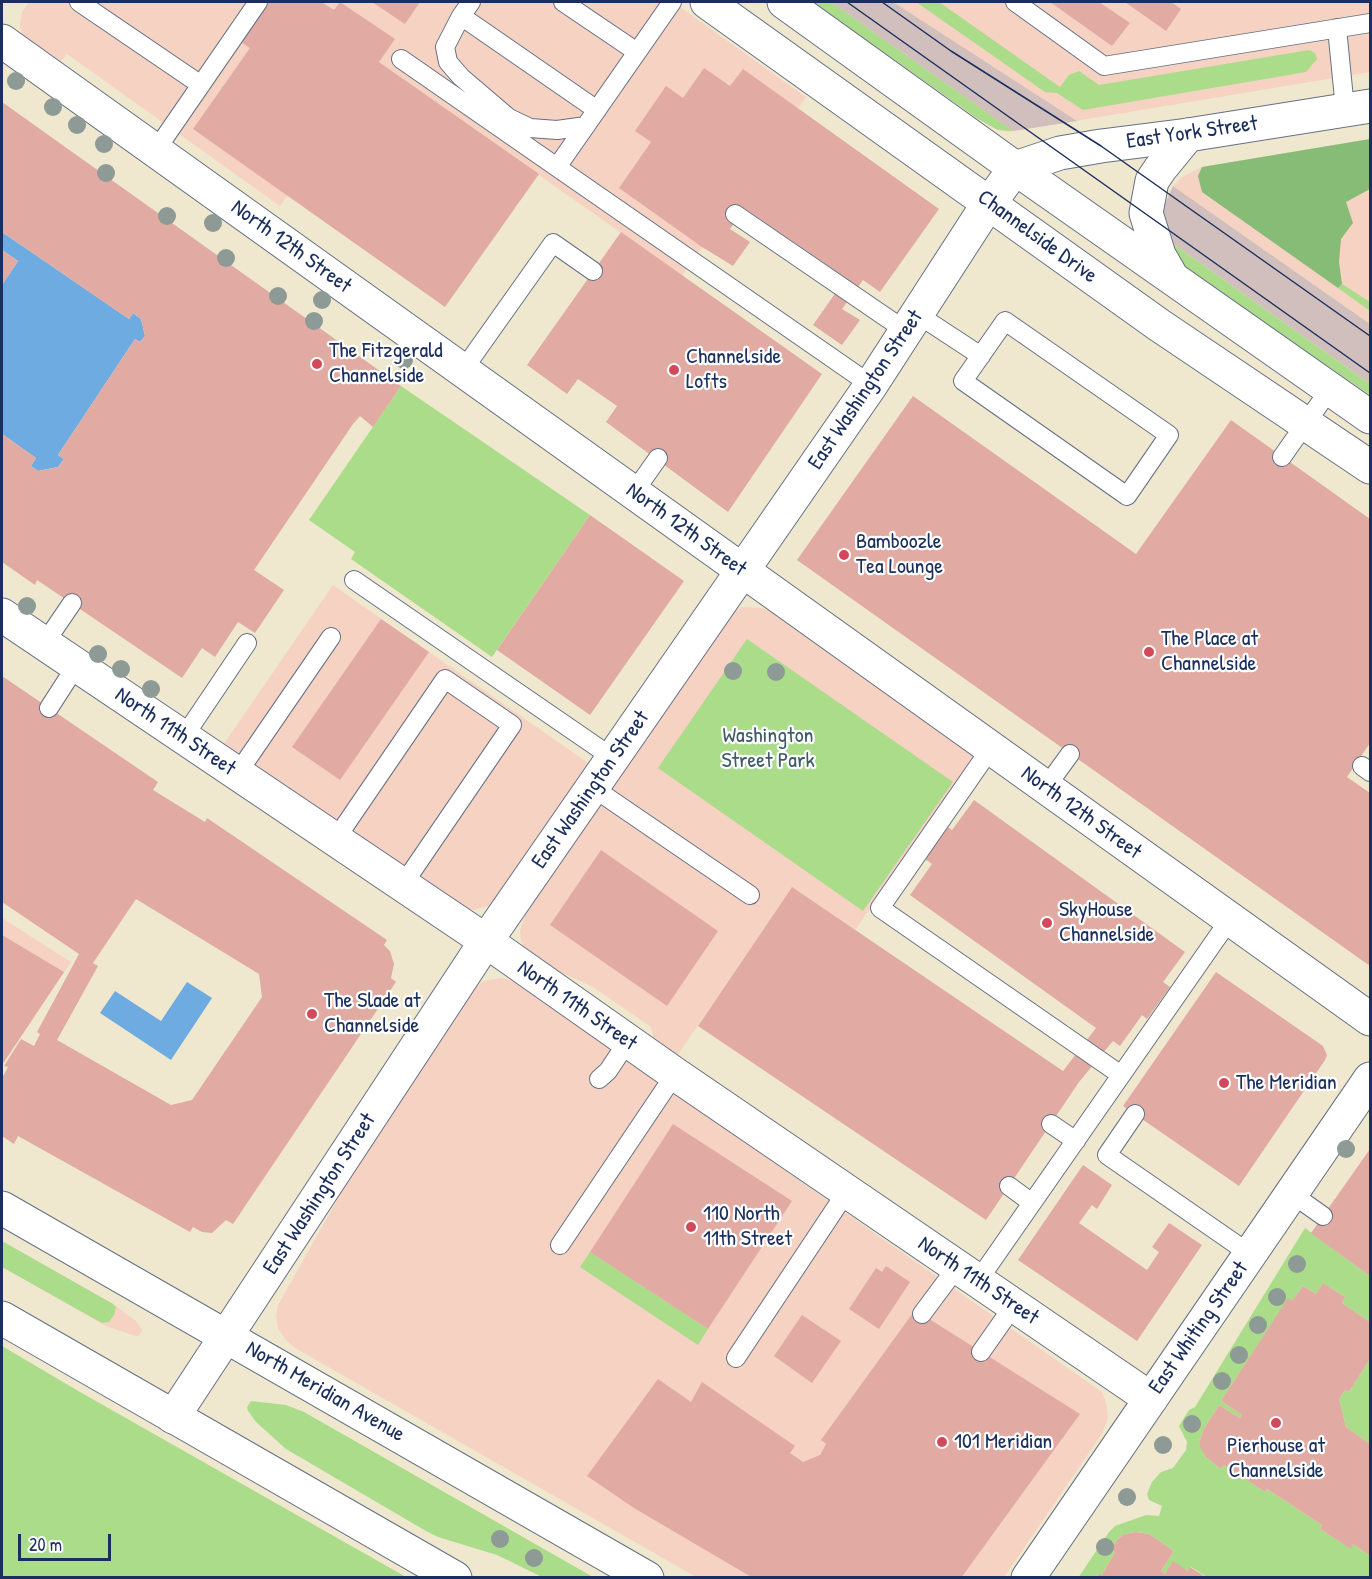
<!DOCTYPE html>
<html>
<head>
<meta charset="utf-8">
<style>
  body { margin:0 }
  #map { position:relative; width:1372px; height:1579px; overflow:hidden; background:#efe8ce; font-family:"Patrick Hand",sans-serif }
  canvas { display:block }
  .frame { position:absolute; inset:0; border:3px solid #1b2f5e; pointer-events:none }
  .scale { position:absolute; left:18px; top:1534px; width:93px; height:27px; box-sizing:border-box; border:3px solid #1b2f5e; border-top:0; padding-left:8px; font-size:18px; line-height:21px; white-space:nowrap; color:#1b2f5e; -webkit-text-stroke:4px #fff; paint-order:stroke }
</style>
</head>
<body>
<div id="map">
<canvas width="1372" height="1579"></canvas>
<div class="frame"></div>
<div class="scale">20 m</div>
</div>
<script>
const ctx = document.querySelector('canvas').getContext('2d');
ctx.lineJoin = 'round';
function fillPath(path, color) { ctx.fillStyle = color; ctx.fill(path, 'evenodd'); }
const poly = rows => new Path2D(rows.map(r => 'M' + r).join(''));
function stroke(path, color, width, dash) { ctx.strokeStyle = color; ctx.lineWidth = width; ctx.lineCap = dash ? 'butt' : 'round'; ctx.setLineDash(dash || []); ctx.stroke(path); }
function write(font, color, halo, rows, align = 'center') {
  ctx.font = font + ' "Patrick Hand",sans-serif'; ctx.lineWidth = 4.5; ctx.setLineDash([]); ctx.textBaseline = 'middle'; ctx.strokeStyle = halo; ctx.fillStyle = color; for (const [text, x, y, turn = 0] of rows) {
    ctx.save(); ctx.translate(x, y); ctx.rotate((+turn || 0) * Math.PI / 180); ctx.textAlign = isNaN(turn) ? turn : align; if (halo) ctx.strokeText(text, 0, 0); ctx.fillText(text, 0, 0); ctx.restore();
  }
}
fillPath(poly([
  [29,2,673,2,806,97,682,276,379,62,280,206,67,54,59,64,24,38,20,26,21,18,22,12],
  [813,2,1370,2,1370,72,1009,132,998,130,978,119],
  [1370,139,1370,324,1173,186,1182,177,1202,167],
  [333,585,591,765,506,889,491,905,474,910,457,907,221,748],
  [742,607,762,608,773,612,977,758,855,930,791,888,677,1056,654,1040,651,1027,593,987,534,960,527,954,521,941,520,931,525,915,722,624,734,611],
  [2,918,71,962,2,1065],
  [502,978,515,982,1102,1392,1106,1402,1108,1418,1102,1434,1004,1577,696,1577,295,1348,286,1340,278,1329,276,1316,278,1305,371,1140,471,992,483,981],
  [2,1241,113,1304,136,1321,142,1330,141,1333,138,1336,135,1336,106,1326,2,1267]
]), '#f6d2c3');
fillPath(poly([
  [831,2,893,2,1077,121,1013,131],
  [1173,186,1370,324,1370,384,1165,238,1163,218,1165,204]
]), '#d1bfbd');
fillPath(poly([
  [813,2,831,2,1013,131,998,130,978,119],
  [916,2,939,2,1060,87,1069,75,1079,71,1099,85,1309,50,1315,53,1317,59,1306,72,1083,110,1057,93,1045,92],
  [1165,238,1370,384,1370,395,1184,267],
  [1342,284,1370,302,1370,311,1338,288],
  [401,386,590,515,492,657,351,559,355,552,309,520],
  [747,639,953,782,863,911,658,768],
  [1305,1228,1370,1276,1370,1322,1342,1303,1345,1297,1323,1283,1316,1294,1303,1286,1292,1301,1288,1299,1221,1401,1242,1415,1240,1418,1219,1405,1203,1430,1200,1440,1201,1447,1206,1457,1221,1469,1224,1465,1265,1492,1267,1489,1322,1525,1320,1529,1350,1548,1353,1544,1370,1556,1370,1577,1207,1577,1191,1567,1188,1571,1173,1562,1165,1574,1161,1571,1174,1551,1149,1534,1136,1532,1124,1534,1116,1541,1111,1550,1115,1552,1102,1575,1099,1573,1096,1577,1078,1578,1109,1532,1115,1526,1146,1515,1159,1516,1162,1506,1149,1500,1147,1494,1152,1482,1161,1472,1173,1468,1186,1450,1187,1442,1179,1426,1189,1410,1195,1407],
  [2,1241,113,1304,116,1307,114,1315,109,1322,102,1323,2,1267],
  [590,1252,708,1329,698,1345,580,1267],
  [2,1346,80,1392,406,1577,2,1577],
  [1370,1359,1370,1444,1346,1427,1339,1399,1345,1390,1349,1392],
  [251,1401,286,1405,304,1412,593,1577,542,1577,497,1555,438,1537,426,1531,286,1449,256,1422,248,1411,247,1407]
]), '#aadc8a');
fillPath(poly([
  [1370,139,1370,189,1346,202,1353,223,1341,239,1339,262,1342,284,1338,288,1202,192,1198,176,1202,167]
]), '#87bc76');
fillPath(poly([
  [2,232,129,319,133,313,141,319,145,336,140,342,135,339,58,455,64,459,58,467,38,471,31,466,36,458,2,434,2,285,18,261,2,250],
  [187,982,212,998,171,1060,100,1013,115,991,161,1021]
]), '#6eabe0');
fillPath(poly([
  [269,2,321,2,334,10,340,2,395,39,379,62,539,174,445,307,193,129,250,48,241,42],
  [372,2,420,2,405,24],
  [1050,2,1099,2,1130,23,1112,46],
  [1125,2,1171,2,1181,9,1166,31],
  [704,68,730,86,743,69,939,209,880,292,863,280,842,309,860,320,842,345,813,325,846,278,744,208,730,229,750,242,733,266,702,247,619,188,651,142,635,131,666,86,683,98],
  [2,102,401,386,373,427,360,416,353,424,254,570,284,590,255,633,238,622,215,657,202,648,182,678,37,580,35,585,2,562,2,434,36,458,31,466,38,471,58,467,64,459,58,455,135,339,140,342,145,336,141,319,133,313,129,319,2,232],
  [621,232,822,374,728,512,606,422,617,406,578,379,567,394,527,365],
  [2,250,18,261,2,285],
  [913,396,1136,554,1231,420,1370,519,1370,743,1347,777,1370,793,1370,966,797,560],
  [590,515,684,581,590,715,497,650],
  [381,619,429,652,340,780,292,747],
  [2,676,158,782,153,790,205,822,207,818,387,940,384,945,390,951,394,964,391,978,396,982,233,1224,226,1220,212,1233,202,1232,193,1227,190,1232,18,1136,14,1144,2,1136,2,1078,8,1067,4,1066,21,1039,34,1046,40,1034,37,1032,79,954,2,902],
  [136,899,259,974,262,997,192,1100,171,1105,57,1040,98,966,93,963],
  [974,800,1185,952,1163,982,1170,987,1147,1019,1142,1015,1120,1046,1113,1041,1079,1082,986,1220,698,1026,792,887,1063,1071,1096,1028,910,895,932,864,925,859,948,827,952,830],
  [601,850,718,931,667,1006,550,925],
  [2,935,64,972,2,1065],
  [1216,972,1323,1046,1327,1055,1325,1060,1239,1186,1123,1106],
  [673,1124,792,1201,708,1329,590,1252],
  [1370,1149,1370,1276,1311,1233],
  [1083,1165,1112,1185,1097,1209,1092,1205,1079,1223,1147,1270,1159,1252,1152,1247,1169,1223,1202,1245,1137,1341,1018,1260],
  [886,1266,910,1282,879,1329,849,1309,876,1268,882,1272],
  [1323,1283,1345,1297,1342,1303,1370,1322,1370,1359,1349,1392,1345,1390,1339,1399,1346,1427,1370,1444,1370,1556,1353,1544,1351,1549,1320,1529,1322,1525,1267,1489,1265,1492,1224,1465,1221,1469,1206,1457,1200,1447,1200,1440,1203,1430,1219,1405,1240,1418,1242,1415,1221,1401,1288,1298,1292,1301,1303,1286,1316,1294],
  [915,1310,1080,1414,961,1578,753,1578,634,1508,587,1476,658,1379,691,1402,702,1382,795,1446,790,1453,803,1462,820,1455,826,1444,821,1440],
  [802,1315,841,1341,812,1383,774,1356],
  [1136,1532,1149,1534,1174,1551,1161,1571,1165,1574,1173,1561,1188,1571,1190,1567,1207,1578,1096,1578,1099,1573,1102,1575,1115,1552,1111,1550,1116,1541,1124,1534]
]), '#e1aba3');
const service = poly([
  [79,2,201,85],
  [471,2,461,16,597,110],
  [563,2,637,52],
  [1015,2,1104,66,1370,23],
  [461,16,445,47,448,62,461,77,509,118,530,128,557,130,586,126],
  [1337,28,1345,109],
  [401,59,871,385],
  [156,150,258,2],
  [557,167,672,2],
  [735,214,906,331],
  [917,314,981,356],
  [1005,321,1169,435,1127,496,963,381,1005,321],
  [463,370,553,243,593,271],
  [1282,457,1330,389],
  [634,492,658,458],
  [354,580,613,758],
  [44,644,72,603],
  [49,708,76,666],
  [183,738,247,643],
  [991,748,880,908,1121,1075],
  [1362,766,1370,772],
  [237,774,331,637],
  [592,787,750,895],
  [1046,787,1070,754],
  [335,840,445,679,512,725,402,886],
  [599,1079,608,1071,628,1041],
  [1135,1114,1107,1155,1250,1254],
  [1051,1124,1076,1141],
  [1009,1186,1032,1203],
  [1292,1194,1323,1216],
  [560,1245,675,1074],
  [977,1282,1230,919],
  [922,1314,957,1267],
  [981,1352,1014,1305],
  [736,1358,847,1191]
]);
const minor = poly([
  [2,41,1370,1019],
  [2,615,486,941,675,1074,1151,1399],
  [173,1417,486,941,871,385,979,218,1015,168,1060,153,1101,146,1188,135,1370,106],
  [1028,1578,1370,1079]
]);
const secondary = poly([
  [707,2,1159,325,1370,467],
  [784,2,1015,168,1370,417],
  [1171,276,1159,255,1146,213,1152,181,1160,169,1188,135],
  [2,1208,647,1578],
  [2,1318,455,1578]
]);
stroke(service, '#657085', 20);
stroke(minor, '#657085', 35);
stroke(secondary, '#657085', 35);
stroke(service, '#fff', 18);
stroke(minor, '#fff', 33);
stroke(secondary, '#fff', 33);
stroke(poly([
  [847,2,1370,373],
  [882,2,951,51,1101,146,1370,336]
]), '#1b2f5e', 1.5);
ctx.fillStyle = '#8e9a96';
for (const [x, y] of [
  [16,81],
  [53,107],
  [77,125],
  [104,144],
  [106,173],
  [167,216],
  [213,223],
  [226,258],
  [278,296],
  [322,300],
  [314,321],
  [404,360],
  [27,606],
  [98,654],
  [121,669],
  [733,671],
  [776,672],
  [151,689],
  [1346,1149],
  [1297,1264],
  [1277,1297],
  [1258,1325],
  [1239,1355],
  [1222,1381],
  [1192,1424],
  [1163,1445],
  [1127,1497],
  [500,1539],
  [1105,1547],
  [534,1558]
]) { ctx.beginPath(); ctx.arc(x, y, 9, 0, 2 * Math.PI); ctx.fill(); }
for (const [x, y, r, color] of [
  [317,364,6,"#d1495b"],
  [674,370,6,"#d1495b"],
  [844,555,6,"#d1495b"],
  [1149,652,6,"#d1495b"],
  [1047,923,6,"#d1495b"],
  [312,1014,6,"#d1495b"],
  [1224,1083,6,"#d1495b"],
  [691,1227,6,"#d1495b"],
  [1276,1423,6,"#d1495b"],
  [942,1442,6,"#d1495b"]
]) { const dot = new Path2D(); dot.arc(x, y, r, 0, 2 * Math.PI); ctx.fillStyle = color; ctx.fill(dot); stroke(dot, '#fff', 2); }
write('22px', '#1b2f5e', '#fff', [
  ["East York Street",1192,133,-8],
  ["Channelside Drive",1037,237,36],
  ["North 12th Street",291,247,36],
  ["East Washington Street",866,390,-56],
  ["North 12th Street",686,530,36],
  ["North 11th Street",175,732,34],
  ["East Washington Street",591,790,-55],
  ["North 12th Street",1081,813,36],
  ["North 11th Street",577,1006,35],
  ["East Washington Street",320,1194,-57],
  ["North 11th Street",978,1281,34],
  ["East Whiting Street",1199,1328,-55],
  ["North Meridian Avenue",325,1392,30]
]);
write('22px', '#1b2f5e', '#fff', [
  ["The Fitzgerald",329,351],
  ["Channelside",329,376],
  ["Channelside",686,357],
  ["Lofts",686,382],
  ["Bamboozle",856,542],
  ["Tea Lounge",856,567],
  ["The Place at",1161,639],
  ["Channelside",1161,664],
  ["SkyHouse",1059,910],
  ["Channelside",1059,935],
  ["The Slade at",324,1001],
  ["Channelside",324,1026],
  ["The Meridian",1236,1083],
  ["110 North",703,1214],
  ["11th Street",703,1239],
  ["101 Meridian",954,1442],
  ["Pierhouse at",1276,1446,"center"],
  ["Channelside",1276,1471,"center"]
], 'left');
write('22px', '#3f5a69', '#fff', [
  ["Washington",768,736],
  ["Street Park",768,761]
]);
</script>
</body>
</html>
